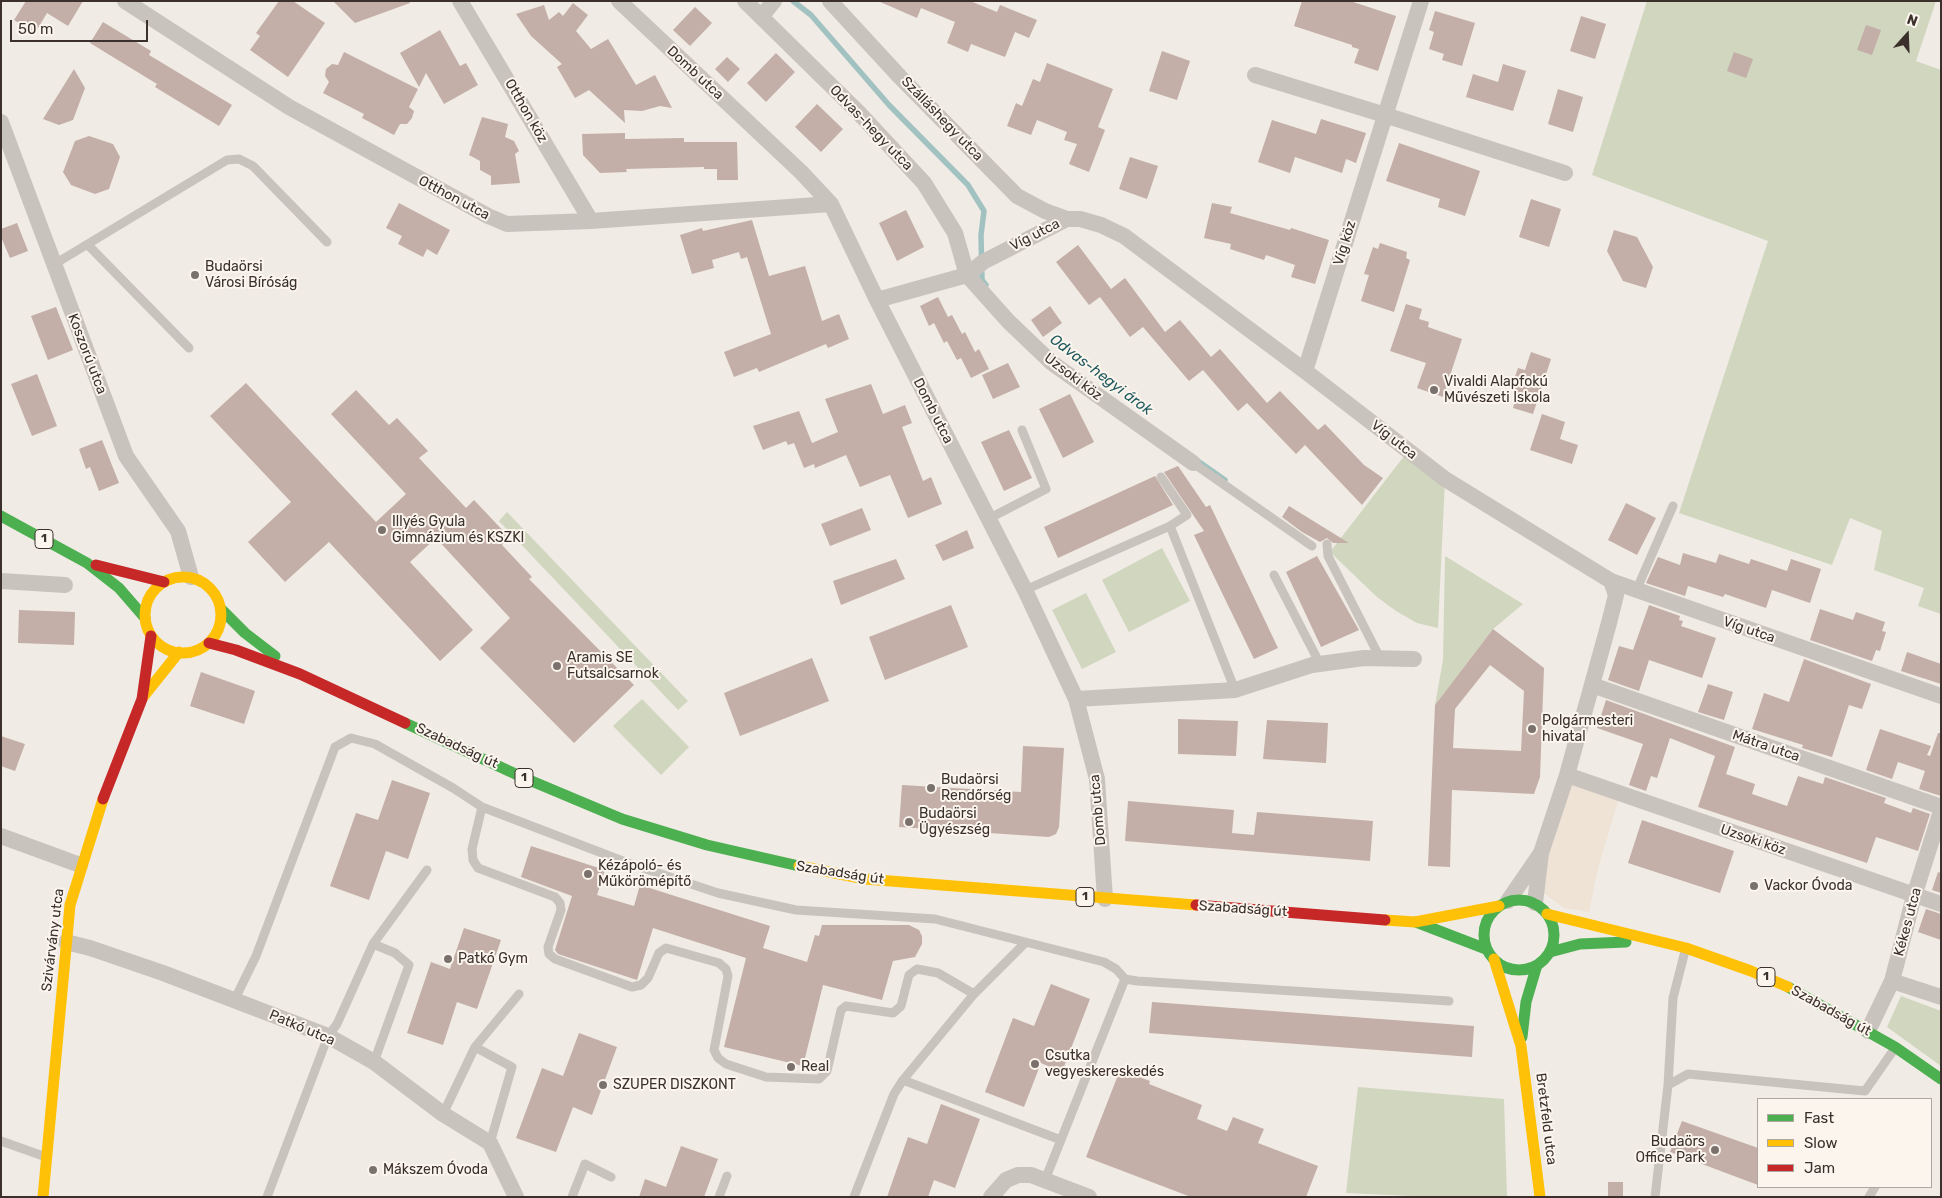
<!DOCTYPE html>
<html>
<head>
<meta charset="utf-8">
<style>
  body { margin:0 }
  #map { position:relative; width:1942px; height:1198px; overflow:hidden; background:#f0ebe5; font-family:Rubik,sans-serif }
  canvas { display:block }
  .frame { position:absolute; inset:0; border:2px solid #3b302b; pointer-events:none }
  .legend { position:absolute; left:1757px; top:1098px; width:175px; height:90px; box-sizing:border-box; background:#fbf5ee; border:1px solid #aea6a0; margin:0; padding:6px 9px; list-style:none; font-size:15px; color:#3b302b }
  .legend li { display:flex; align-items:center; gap:10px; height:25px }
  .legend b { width:25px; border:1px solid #aea6a0 }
  .north { position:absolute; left:1882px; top:10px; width:50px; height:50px; -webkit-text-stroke:4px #fbf5ee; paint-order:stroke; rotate:20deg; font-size:14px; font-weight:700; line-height:20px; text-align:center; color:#3b302b }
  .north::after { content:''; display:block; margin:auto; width:18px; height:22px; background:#3b302b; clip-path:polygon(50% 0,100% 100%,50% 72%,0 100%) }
  .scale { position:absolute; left:10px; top:20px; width:138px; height:22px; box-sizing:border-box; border:2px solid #3b302b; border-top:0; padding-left:6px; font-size:15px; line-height:18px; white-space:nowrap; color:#3b302b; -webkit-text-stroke:4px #fbf5ee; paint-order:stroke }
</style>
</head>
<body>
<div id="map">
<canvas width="1942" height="1198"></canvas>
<div class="frame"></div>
<ul class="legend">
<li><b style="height:6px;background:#4caf50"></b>Fast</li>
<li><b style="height:6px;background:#ffc107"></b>Slow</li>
<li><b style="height:6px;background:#c62828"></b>Jam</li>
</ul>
<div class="north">N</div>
<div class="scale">50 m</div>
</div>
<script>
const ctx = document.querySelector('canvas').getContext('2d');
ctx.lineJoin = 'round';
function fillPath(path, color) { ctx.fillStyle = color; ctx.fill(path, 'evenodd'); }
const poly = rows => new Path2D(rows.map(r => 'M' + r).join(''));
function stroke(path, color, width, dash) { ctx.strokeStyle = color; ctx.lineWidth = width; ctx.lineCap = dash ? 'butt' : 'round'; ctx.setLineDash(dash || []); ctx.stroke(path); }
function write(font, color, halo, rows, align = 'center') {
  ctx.font = font + ' Rubik,sans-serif'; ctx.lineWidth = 4; ctx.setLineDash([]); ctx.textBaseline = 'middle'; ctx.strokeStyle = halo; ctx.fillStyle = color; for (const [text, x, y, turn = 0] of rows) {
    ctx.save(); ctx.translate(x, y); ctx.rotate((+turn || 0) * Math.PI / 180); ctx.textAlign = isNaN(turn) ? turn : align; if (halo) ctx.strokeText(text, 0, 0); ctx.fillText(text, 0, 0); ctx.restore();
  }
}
fillPath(poly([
  [1647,1,1936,1,1916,61,1941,70,1941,614,1918,606,1924,588,1874,570,1882,531,1850,518,1832,565,1679,513,1768,241,1592,175],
  [1408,451,1445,480,1438,628,1417,623,1396,611,1377,597,1330,552],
  [507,512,688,701,678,710,499,521],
  [1162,548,1190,601,1129,632,1102,580],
  [1445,556,1523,604,1493,629,1435,705,1443,660],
  [1086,593,1116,652,1082,669,1052,610],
  [642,699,689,747,661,775,613,726],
  [1901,996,1941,1011,1941,1066,1887,1027],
  [1358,1087,1504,1099,1507,1197,1434,1197,1346,1193]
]), '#d1d6bf');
fillPath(poly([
  [1567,775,1620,794,1597,872,1589,912,1564,908,1537,888]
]), '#eee3d5');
stroke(poly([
  [793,1,811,15,889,105,968,185,984,211,981,235,982,280,986,285],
  [1195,459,1225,480]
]), '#a1c2c1', 5.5);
fillPath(poly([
  [26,1,83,1,68,26,47,13,35,33,14,20],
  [279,1,293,1,325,23,288,77,250,50,260,36,256,33],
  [333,1,410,1,410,3,355,23],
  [878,1,970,1,997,12,1000,5,1037,20,1029,38,1015,32,1005,57,971,44,968,52,947,43,955,22,921,8,917,18],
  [1302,1,1350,1,1396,16,1378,71,1354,63,1359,49,1352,47,1352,45,1294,26],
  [573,3,588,15,576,31,591,49,608,39,636,85,655,75,672,108,660,106,642,111,624,110,625,123,589,90,575,98,557,67,562,64,531,36,516,14,544,5,549,20,559,12,563,16],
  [695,7,712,23,690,46,673,30],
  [1435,11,1475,23,1462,66,1442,60,1444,54,1429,49,1434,32,1429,30],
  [1581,16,1606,24,1595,59,1570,51],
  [103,22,151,51,149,55,232,105,219,126,155,87,157,84,90,43],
  [1866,25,1881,30,1872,55,1857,50],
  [440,30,460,66,466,63,478,85,444,104,426,73,419,87,400,53],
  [1162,51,1190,61,1177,100,1149,91],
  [344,52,418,89,409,107,414,111,412,118,407,124,400,124,394,135,362,118,364,114,323,93,329,82,325,76,326,69,332,64,338,65],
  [1734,52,1753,59,1746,78,1727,71],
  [776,53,795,72,766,102,747,83],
  [727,57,740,69,728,82,715,69],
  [1047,63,1113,89,1098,127,1105,130,1089,172,1069,164,1077,144,1064,140,1067,132,1037,120,1031,135,1007,126,1016,103,1022,106,1033,79,1040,82],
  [1503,64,1526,71,1513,111,1466,97,1473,74,1498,82],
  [74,69,85,88,73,120,59,125,43,119],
  [1558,89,1583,97,1573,132,1548,124],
  [817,104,843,129,821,152,795,127],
  [482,117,508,124,505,137,514,141,519,151,515,154,520,183,491,185,491,176,480,170,480,161,469,155],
  [1321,119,1366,133,1356,163,1346,159,1342,173,1295,157,1290,173,1258,162,1272,120,1316,134],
  [625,133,625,139,684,138,684,142,737,142,738,180,717,180,717,169,704,169,704,167,626,169,627,172,600,173,583,155,582,134],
  [89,136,113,144,120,157,109,189,95,194,71,185,63,172,75,141],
  [1399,143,1480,171,1465,216,1438,207,1440,199,1386,181],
  [1130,157,1158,166,1147,199,1119,189],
  [1531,199,1561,209,1549,247,1519,237],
  [399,203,450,230,437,255,427,249,423,257,398,244,402,236,386,228],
  [1212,203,1232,207,1230,213,1290,230,1291,228,1329,240,1315,284,1291,277,1295,265,1266,255,1264,260,1230,249,1231,244,1204,238],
  [906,210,924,247,897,261,879,223],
  [752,220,769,276,805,266,822,321,839,314,849,339,828,348,826,344,759,372,757,368,734,377,724,352,771,334,747,257,741,259,739,252,712,260,714,268,692,274,680,235,702,228,703,231],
  [17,223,28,251,10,258,1,237,1,229],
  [1614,230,1637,237,1653,267,1646,288,1623,281,1607,251],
  [1380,243,1407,252,1406,258,1410,260,1394,312,1361,301,1369,275,1364,274,1373,247,1378,249],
  [1078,245,1111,289,1125,278,1165,332,1180,320,1211,357,1220,349,1267,403,1280,391,1318,430,1325,424,1364,465,1383,478,1362,505,1305,445,1296,454,1247,403,1238,411,1203,370,1189,381,1143,327,1130,337,1100,297,1111,289,1089,305,1056,262],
  [938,297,948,317,952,315,962,334,965,332,975,352,979,349,989,369,971,378,961,358,957,360,947,341,944,343,934,323,929,326,920,306],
  [1406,304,1422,309,1419,319,1429,322,1428,327,1462,339,1443,397,1417,388,1426,363,1390,351],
  [1050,306,1062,323,1043,337,1031,320],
  [56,307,73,350,48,360,31,316],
  [1531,352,1551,359,1533,414,1513,408,1518,391,1511,388,1518,368,1525,370],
  [1008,363,1020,387,993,399,982,375],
  [37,374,57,426,32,436,11,384],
  [246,383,376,522,406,494,331,414,356,390,389,425,397,418,428,451,419,458,466,508,474,500,509,537,502,545,532,577,529,579,634,685,574,743,480,648,510,618,436,538,410,562,473,630,440,661,329,542,285,582,248,542,291,502,210,416],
  [871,384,883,414,905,405,912,423,902,427,923,481,931,477,942,504,908,518,890,475,860,487,846,455,815,468,814,464,804,468,794,443,788,445,786,441,763,450,753,426,799,411,812,443,838,432,825,399],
  [1070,394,1094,442,1063,458,1039,409],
  [1542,414,1565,422,1560,439,1578,445,1572,464,1530,450],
  [1009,430,1032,478,1004,491,981,442],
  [102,440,119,483,99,491,90,467,86,469,79,449],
  [1178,466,1206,507,1210,505,1278,648,1254,659,1194,535,1204,531,1164,472],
  [1155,476,1173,505,1058,558,1044,527],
  [1626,503,1656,518,1637,555,1608,540],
  [1289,506,1349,543,1333,543,1327,538,1320,542,1302,532,1282,517],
  [862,508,871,530,830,546,821,524],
  [967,530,974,548,943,561,935,545],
  [1683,553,1716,563,1719,554,1749,564,1751,559,1787,571,1791,559,1821,569,1810,603,1772,590,1766,608,1725,594,1723,597,1688,586,1685,596,1646,583,1658,557,1680,565],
  [1317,556,1359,630,1321,647,1286,572],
  [896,559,905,579,841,605,833,581],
  [951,605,968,647,885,680,869,637],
  [1649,605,1680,616,1679,620,1683,621,1681,626,1716,638,1702,678,1649,660,1639,691,1608,680,1619,646,1633,650],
  [1820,609,1853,620,1856,612,1885,622,1882,631,1886,632,1880,651,1876,650,1872,661,1810,640],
  [19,610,75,612,74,645,18,643],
  [1493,629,1544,668,1540,777,1534,794,1452,790,1450,867,1428,866,1435,705],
  [1490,665,1524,691,1521,751,1453,748,1455,709],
  [1907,652,1941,664,1941,684,1901,671],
  [812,658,829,701,740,736,724,693],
  [1804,659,1871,684,1862,709,1849,705,1832,757,1802,748,1803,745,1752,729,1764,693,1789,702],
  [201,672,255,691,244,724,190,706],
  [1708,684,1733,692,1724,720,1698,712],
  [1606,700,1735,747,1726,774,1755,784,1752,794,1787,806,1798,776,1823,784,1825,777,1886,798,1884,803,1911,813,1913,808,1930,814,1918,851,1876,837,1867,863,1698,807,1715,756,1670,738,1657,778,1651,776,1646,791,1629,785,1643,744,1597,728],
  [1178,719,1238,721,1236,756,1178,754],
  [1267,720,1328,723,1326,763,1263,759],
  [1880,729,1931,746,1927,755,1930,756,1938,733,1941,733,1941,796,1919,789,1925,771,1898,762,1892,779,1866,770],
  [1,736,25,744,15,771,1,766],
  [1023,746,1064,748,1059,827,1056,834,1049,837,899,827,902,785,1021,792],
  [392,780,430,793,408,859,386,851,369,900,330,886,356,813,378,820],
  [1128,801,1234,810,1232,833,1254,835,1257,812,1373,821,1370,861,1125,841],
  [1642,820,1734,851,1720,893,1628,863],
  [531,846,605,870,597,895,634,906,640,885,770,926,763,948,807,962,815,935,819,936,822,925,909,925,919,930,922,936,922,944,915,957,893,961,882,1000,823,985,803,1066,724,1047,746,958,653,928,637,980,558,954,555,950,572,896,521,877],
  [1938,872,1941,873,1941,893,1932,890],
  [1926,909,1941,914,1941,940,1918,932],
  [464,928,501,940,477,1009,457,1002,443,1045,407,1033,431,962,450,969],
  [1051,984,1090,999,1062,1072,1041,1063,1024,1107,985,1092,1013,1018,1034,1026],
  [1152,1002,1474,1026,1472,1057,1149,1033],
  [579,1033,617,1047,592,1115,573,1107,556,1152,516,1138,542,1068,563,1076],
  [1120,1070,1150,1081,1149,1084,1202,1105,1197,1119,1227,1131,1233,1117,1264,1129,1258,1143,1318,1166,1306,1197,1191,1197,1086,1157],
  [941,1104,980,1119,955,1188,934,1180,928,1197,887,1197,908,1137,927,1144],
  [1682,1121,1758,1148,1758,1185,1670,1152],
  [681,1146,718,1159,704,1197,639,1197,645,1179,666,1187],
  [1608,1182,1623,1182,1623,1197,1608,1197]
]), '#c3afa7');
stroke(poly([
  [88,245,189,348],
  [53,265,227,160,239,159,253,166,327,242],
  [1193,463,1312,546],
  [1161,477,1187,515,1170,526],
  [988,519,1046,489,1022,430],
  [1327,544,1328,556,1380,658],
  [1274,575,1320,664],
  [1025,590,1170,526,1235,690],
  [1636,591,1673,506],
  [482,807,472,849,473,860,478,868,555,897,560,903,561,910,548,947,549,954,555,959,632,987,641,985,648,978,659,953,666,948,719,963,726,969,728,976,714,1050,718,1058,726,1064,766,1077,819,1079,827,1071,841,1010,846,1006,893,1013,901,1006,909,975,917,969,938,973,974,994],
  [373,944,395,953,409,965,374,1062],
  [234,1001,256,956,335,747,351,738,375,744,453,788,482,807,628,863,718,893,796,910,935,919,1104,962,1116,969,1125,979,1137,981,1449,1001],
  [475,1047,519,994],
  [903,1080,1061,1140],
  [1668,1085,1688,1074,1865,1091],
  [1865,1091,1895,1048],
  [443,1114,475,1047,512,1067,490,1143],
  [1,1141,46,1157],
  [1045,1180,1125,979],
  [267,1197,328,1036,337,1024,373,944,427,870],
  [572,1197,585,1164,611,1177],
  [719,1197,727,1176],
  [854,1197,894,1094,903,1080,974,994,1025,943],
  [1655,1197,1668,1085,1673,998,1685,951],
  [1869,1197,1875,1187]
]), '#c9c3be', 9);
stroke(poly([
  [125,1,289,107,488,216,507,224,591,221,831,204],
  [460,1,591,221],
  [619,1,801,172,831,204,877,300,1025,590,1076,699,1097,779,1105,899],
  [745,1,859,113,924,183,955,233,967,275,1008,321,1052,363,1193,463],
  [830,1,900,77,1017,196,1045,211,1067,219],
  [761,17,774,1],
  [1255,75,1385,115,1565,173],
  [1,122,126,456,178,531,191,577],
  [877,300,967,275,983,262,1067,219,1080,219,1101,225,1124,236,1305,371,1445,479,1611,581,1941,696],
  [1305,371,1421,1],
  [1,581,65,585],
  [1592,685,1941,807],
  [1076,699,1235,690,1312,665,1364,658,1414,659],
  [1567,775,1941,904],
  [1,836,80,865],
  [1508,901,1541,853],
  [1535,903,1541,853,1567,775,1609,623,1616,595,1611,581],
  [66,942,90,948,163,973,328,1036,374,1062,443,1114,490,1143,516,1197],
  [1892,981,1941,997],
  [1868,1031,1892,981,1914,896,1941,811],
  [991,1197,1006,1180,1018,1175,1031,1175,1089,1197]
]), '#c9c3be', 16);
stroke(poly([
  [1,516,87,563,119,588,145,618],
  [221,609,245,633,275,656],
  [405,723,522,777,622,819,707,845,799,866],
  '1484 935a35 35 0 1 1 70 0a35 35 0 1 1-70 0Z',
  [1416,922,1486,949],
  [1550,952,1580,944,1626,942],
  [1788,987,1895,1047,1941,1079],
  [1522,1037,1526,1002,1537,965]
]), '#4caf50', 11);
stroke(poly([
  '145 615a38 38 0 1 1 76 0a38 38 0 1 1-76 0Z',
  [143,697,179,652],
  [799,866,865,879,1196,905],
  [1547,914,1686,948,1751,971,1788,987],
  [1385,920,1415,922,1499,906],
  [1494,959,1521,1046,1540,1197],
  [43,1197,70,905,103,799]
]), '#ffc107', 11);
stroke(poly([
  [96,565,164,582],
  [209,643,236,650,300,674,405,723],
  [103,799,142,699,151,636],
  [1196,905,1385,920]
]), '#c62828', 11);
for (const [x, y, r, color] of [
  [195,275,5,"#7a716c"],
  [1434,390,5,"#7a716c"],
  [382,530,5,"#7a716c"],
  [557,666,5,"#7a716c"],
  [1532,729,5,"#7a716c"],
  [931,788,5,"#7a716c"],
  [909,822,5,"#7a716c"],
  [588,874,5,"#7a716c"],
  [1754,886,5,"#7a716c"],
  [448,959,5,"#7a716c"],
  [1035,1064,5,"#7a716c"],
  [791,1067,5,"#7a716c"],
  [603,1085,5,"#7a716c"],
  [1715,1150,5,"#7a716c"],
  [373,1170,5,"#7a716c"]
]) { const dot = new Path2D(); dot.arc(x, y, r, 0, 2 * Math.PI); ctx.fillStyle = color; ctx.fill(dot); stroke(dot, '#fbf5ee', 2); }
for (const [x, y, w] of [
  [44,539,18],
  [524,778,18],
  [1085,897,18],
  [1766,977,18]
]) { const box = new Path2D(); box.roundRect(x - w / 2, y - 9.5, w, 19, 4); ctx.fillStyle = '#fbf5ee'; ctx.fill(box); stroke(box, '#3b302b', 1); }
write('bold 12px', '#3b302b', null, [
  ["1",44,539],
  ["1",524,778],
  ["1",1085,897],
  ["1",1766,977]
]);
write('14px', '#3b302b', '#fbf5ee', [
  ["Domb utca",695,73,43],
  ["Otthon köz",526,111,60],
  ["Szálláshegy utca",942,119,46],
  ["Odvas-hegy utca",871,128,46],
  ["Otthon utca",454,198,28],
  ["Víg utca",1035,235,-27],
  ["Víg köz",1345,243,-73],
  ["Koszorú utca",87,354,69],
  ["Uzsoki köz",1073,377,37],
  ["Domb utca",933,411,63],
  ["Víg utca",1394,440,38],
  ["Víg utca",1749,630,19],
  ["Szabadság út",457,746,25],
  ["Mátra utca",1766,746,19],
  ["Domb utca",1098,810,-95],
  ["Uzsoki köz",1753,840,19],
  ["Szabadság út",840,873,9],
  ["Szabadság út",1243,909,4],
  ["Kékes utca",1908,922,-75],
  ["Szivárvány utca",53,940,-83],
  ["Szabadság út",1831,1011,29],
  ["Patkó utca",302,1028,23],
  ["Bretzfeld utca",1546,1119,83]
]);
write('14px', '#3b302b', '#fbf5ee', [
  ["Budaörsi",205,267],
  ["Városi Bíróság",205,283],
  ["Vivaldi Alapfokú",1444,382],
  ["Művészeti Iskola",1444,398],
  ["Illyés Gyula",392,522],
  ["Gimnázium és KSZKI",392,538],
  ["Aramis SE",567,658],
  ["Futsalcsarnok",567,674],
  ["Polgármesteri",1542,721],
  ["hivatal",1542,737],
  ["Budaörsi",941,780],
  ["Rendőrség",941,796],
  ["Budaörsi",919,814],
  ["Ügyészség",919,830],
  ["Kézápoló- és",598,866],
  ["Műkörömépítő",598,882],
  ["Vackor Óvoda",1764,886],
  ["Patkó Gym",458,959],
  ["Csutka",1045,1056],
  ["vegyeskereskedés",1045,1072],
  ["Real",801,1067],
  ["SZUPER DISZKONT",613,1085],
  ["Budaörs",1705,1142,"right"],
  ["Office Park",1705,1158,"right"],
  ["Mákszem Óvoda",383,1170]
], 'left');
write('italic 15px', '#1f5a5e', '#fbf5ee', [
  ["Odvas-hegyi árok",1101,375,37]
]);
</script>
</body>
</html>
